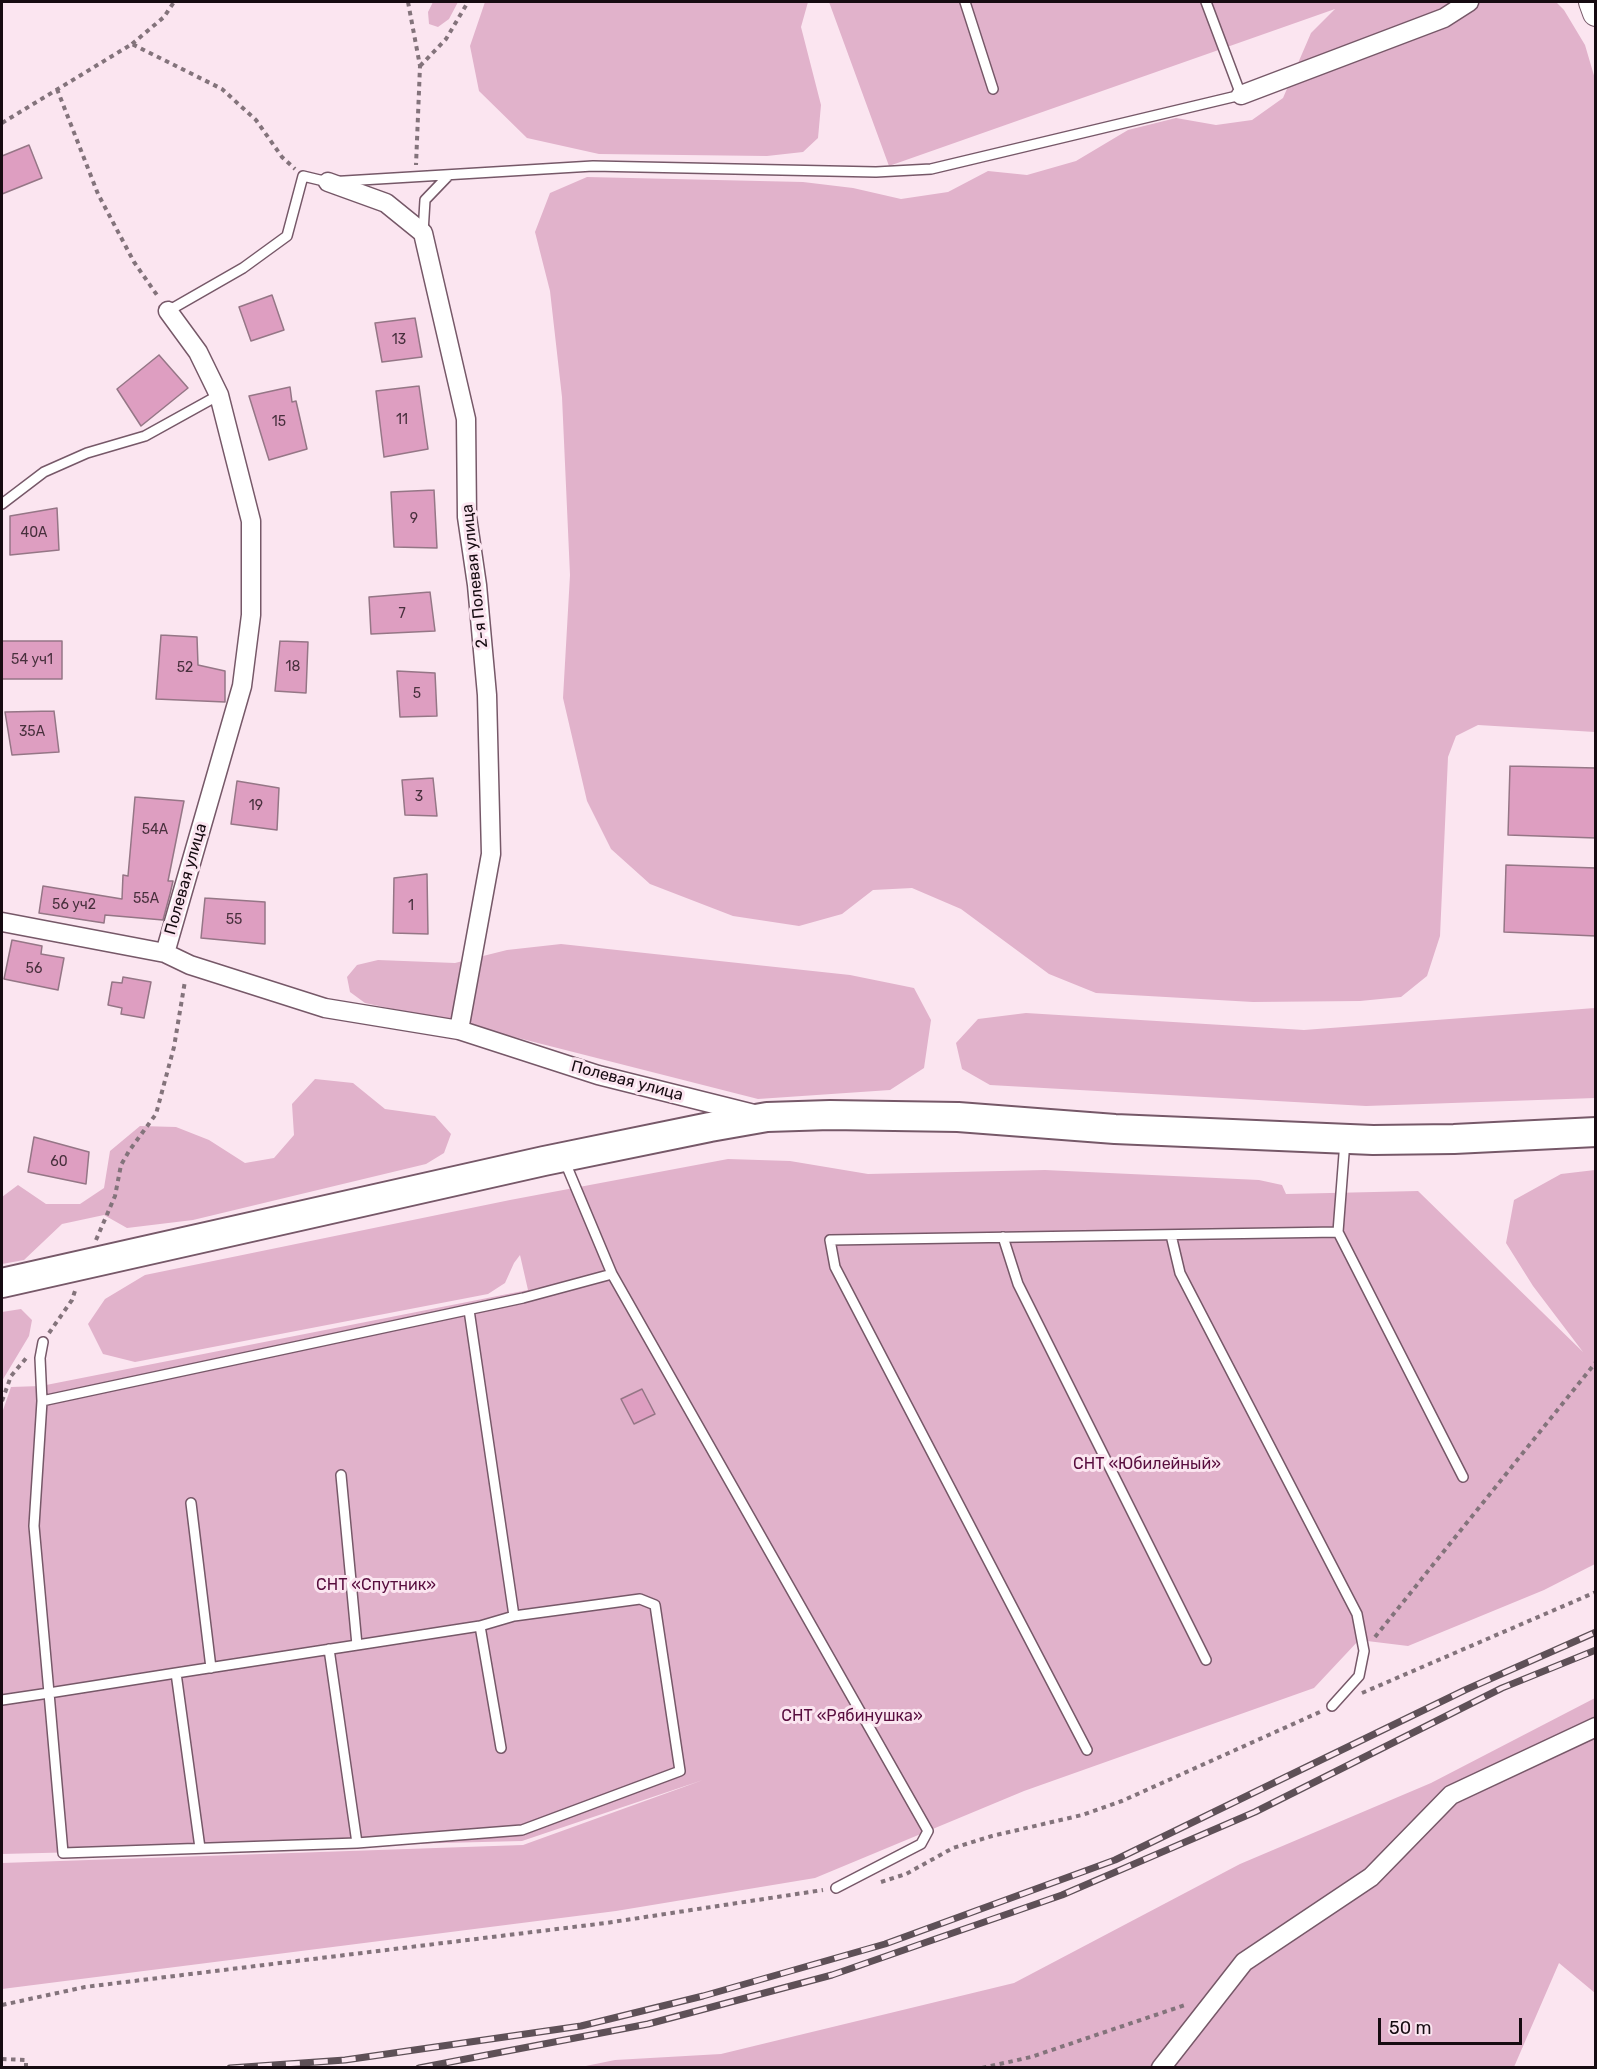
<!DOCTYPE html>
<html>
<head>
<meta charset="utf-8">
<style>
  body { margin:0 }
  #map { position:relative; width:1597px; height:2069px; overflow:hidden; background:#fbe5f0; font-family:Rubik,sans-serif }
  canvas { display:block }
  .frame { position:absolute; inset:0; border:3px solid #160b11; pointer-events:none }
  .scale { position:absolute; left:1378px; top:2018px; width:144px; height:27px; box-sizing:border-box; border:3px solid #160b11; border-top:0; padding-left:8px; font-size:18px; line-height:21px; white-space:nowrap; color:#160b11; -webkit-text-stroke:4px #fbe5f0; paint-order:stroke }
</style>
</head>
<body>
<div id="map">
<canvas width="1597" height="2069"></canvas>
<div class="frame"></div>
<div class="scale">50 m</div>
</div>
<script>
const ctx = document.querySelector('canvas').getContext('2d');
ctx.lineJoin = 'round';
function fillPath(path, color) { ctx.fillStyle = color; ctx.fill(path, 'evenodd'); }
const poly = rows => new Path2D(rows.map(r => 'M' + r).join(''));
function stroke(path, color, width, dash) { ctx.strokeStyle = color; ctx.lineWidth = width; ctx.lineCap = dash ? 'butt' : 'round'; ctx.setLineDash(dash || []); ctx.stroke(path); }
function write(font, color, halo, rows, align = 'center') {
  ctx.font = font + ' Rubik,sans-serif'; ctx.lineWidth = 6; ctx.setLineDash([]); ctx.textBaseline = 'middle'; ctx.strokeStyle = halo; ctx.fillStyle = color; for (const [text, x, y, turn = 0] of rows) {
    ctx.save(); ctx.translate(x, y); ctx.rotate((+turn || 0) * Math.PI / 180); ctx.textAlign = isNaN(turn) ? turn : align; if (halo) ctx.strokeText(text, 0, 0); ctx.fillText(text, 0, 0); ctx.restore();
  }
}
fillPath(poly([
  [433,2,458,2,449,19,438,27,429,24,428,12],
  [485,2,808,2,801,27,821,105,818,138,803,152,767,156,599,154,527,138,479,91,470,46],
  [829,2,1556,2,1564,10,1585,45,1595,79,1595,732,1478,725,1456,736,1448,757,1440,936,1427,976,1401,997,1360,1001,1253,1002,1096,993,1049,974,961,909,912,888,873,890,842,914,799,926,733,916,650,884,611,849,587,801,563,698,570,575,562,397,550,291,535,232,550,193,587,177,803,182,853,188,901,199,948,192,988,171,1027,175,1076,161,1128,130,1176,118,1216,125,1252,120,1283,98,1311,33,1335,9,889,166],
  [561,944,850,975,914,988,931,1020,924,1068,890,1090,758,1099,471,1026,365,1003,350,992,347,977,357,965,378,960,455,963,507,950],
  [1595,1008,1595,1098,1366,1106,990,1085,962,1069,956,1043,978,1019,1026,1013,1304,1030],
  [315,1079,353,1083,385,1109,435,1116,451,1134,444,1153,426,1164,193,1220,127,1228,104,1215,62,1224,24,1260,2,1264,2,1197,18,1185,46,1204,80,1204,104,1188,110,1151,140,1126,176,1127,209,1140,245,1163,274,1158,294,1135,292,1104],
  [728,1159,790,1161,868,1174,1045,1170,1259,1180,1282,1185,1286,1194,1418,1191,1583,1352,1533,1286,1506,1243,1514,1200,1561,1174,1595,1170,1595,1564,1544,1590,1408,1646,1359,1640,1314,1688,1024,1791,815,1878,616,1911,2,1989,2,1863,523,1845,703,1780,522,1841,2,1854,2,1413,11,1387,41,1386,528,1290,520,1255,514,1263,505,1283,488,1294,135,1362,103,1354,88,1324,105,1299,145,1275,510,1200],
  [21,1309,32,1320,29,1336,2,1381,2,1312],
  [1595,1698,1595,1993,1559,1963,1514,2067,576,2068,615,2060,721,2054,1014,1983,1240,1864,1431,1783]
]), '#e1b2cb');
const building = poly([
  [29,145,42,178,2,194,2,156,29,145],
  [272,295,284,330,251,341,239,307,272,295],
  [415,318,422,357,382,362,375,323,415,318],
  [159,355,188,388,141,426,117,389,159,355],
  [419,386,428,449,384,457,376,391,419,386],
  [290,387,292,402,296,401,307,449,269,460,249,396,290,387],
  [434,490,437,548,394,547,391,492,434,490],
  [57,508,59,550,10,555,10,516,57,508],
  [430,592,435,631,371,634,369,597,430,592],
  [161,635,197,637,198,665,225,671,225,702,156,699,161,635],
  [2,641,62,641,62,679,2,679,2,641],
  [280,641,308,642,306,693,275,691,280,641],
  [397,671,435,673,437,716,400,717,397,671],
  [54,711,59,752,12,755,5,712,54,711],
  [1510,766,1596,768,1596,838,1508,835,1510,766],
  [433,778,437,816,405,815,402,780,433,778],
  [237,781,279,788,277,830,231,824,237,781],
  [135,797,184,801,168,881,173,881,170,894,163,920,105,915,104,923,39,913,43,886,122,899,123,875,128,876,135,797],
  [1506,865,1596,868,1596,936,1504,932,1506,865],
  [427,874,428,934,393,933,394,878,427,874],
  [205,898,265,902,265,944,201,938,205,898],
  [12,940,42,946,41,954,64,958,58,990,4,979,12,940],
  [123,977,151,982,144,1018,121,1014,122,1008,108,1005,112,982,122,983,123,977],
  [34,1137,89,1152,86,1184,28,1172,34,1137],
  [642,1389,655,1414,634,1424,621,1399,642,1389]
]);
fillPath(building, '#de9ec1');
stroke(building, '#957686', 1.5);
const lane = poly([
  [965,2,993,89],
  [423,233,425,200,449,175],
  [168,311,243,268,287,236,303,176,328,182,593,166,876,172,931,169,1241,95,1206,2],
  [2,504,44,472,87,453,145,436,219,395],
  [1345,1141,1338,1232,1463,1477],
  [565,1162,612,1274,928,1831,921,1844,836,1888],
  [1171,1235,1180,1273,1357,1614,1364,1651,1359,1676,1332,1706],
  [1003,1237,1018,1284,1206,1660],
  [469,1310,514,1616],
  [42,1401,523,1298,612,1274],
  [341,1475,357,1645],
  [191,1503,211,1668],
  [480,1626,501,1748],
  [329,1649,357,1843],
  [176,1673,200,1848],
  [2,1700,49,1693,176,1673,480,1626,514,1616,640,1599,655,1605,680,1771,522,1830,357,1843,63,1853,49,1693,34,1526,42,1401,40,1358,43,1342],
  [1087,1750,835,1267,830,1240,1338,1232]
]);
const street = poly([
  [1241,95,1444,18,1469,2],
  [328,182,386,203,423,233,466,419,467,517,477,585,487,695,491,854,459,1030],
  [168,311,198,352,219,395,251,521,251,615,242,686,165,953,190,965,325,1008,459,1030,598,1075,754,1114],
  [2,922,165,953],
  [1161,2068,1244,1962,1371,1877,1451,1795,1596,1727]
]);
const secondary = poly([
  [1592,2,1596,13]
]);
const primary = poly([
  [2,1283,544,1161,710,1127,767,1117,830,1115,958,1117,1115,1129,1373,1140,1454,1139,1596,1132]
]);
stroke(lane, '#765868', 12);
stroke(street, '#765868', 21);
stroke(secondary, '#765868', 28);
stroke(primary, '#765868', 32);
stroke(poly([
  [408,2,420,66,416,165],
  [132,44,164,17,174,2],
  [420,66,446,39,468,2],
  [57,89,98,194,134,262,159,298],
  [2,123,132,44,222,89,256,120,282,157,295,169],
  [96,1240,115,1196,121,1165,129,1151,156,1114,174,1047,185,981],
  [49,1333,72,1300,75,1291],
  [2,1401,11,1376,28,1356],
  [1375,1637,1596,1362],
  [1362,1693,1596,1592],
  [881,1882,906,1874,953,1848,992,1836,1082,1815,1122,1801,1322,1711],
  [2,2005,85,1987,606,1923,823,1890],
  [2,2059,26,2060,26,2068],
  [982,2068,1031,2057,1188,2004]
]), '#83737b', 4, [4.5, 4.5]);
stroke(lane, '#fff', 9);
stroke(street, '#fff', 18);
stroke(secondary, '#fff', 26);
stroke(primary, '#fff', 28);
const rail = poly([
  [230,2068,345,2060,581,2026,703,1996,885,1944,1115,1860,1465,1690,1596,1632],
  [419,2068,648,2024,832,1975,1062,1895,1255,1812,1502,1688,1596,1650]
]);
stroke(rail, '#5e5057', 7);
stroke(rail, '#fbe5f0', 4.5, [14]);
write('14px', '#48303d', null, [
  ["13",399,340],
  ["11",402,420],
  ["15",279,422],
  ["9",414,519],
  ["40А",34,533],
  ["7",402,614],
  ["54 уч1",32,660],
  ["18",293,667],
  ["52",185,668],
  ["5",417,694],
  ["35А",32,732],
  ["3",419,797],
  ["19",256,806],
  ["54А",155,830],
  ["55А",146,899],
  ["56 уч2",74,905],
  ["1",411,906],
  ["55",234,920],
  ["56",34,969],
  ["60",59,1162]
]);
write('16px', '#160b11', '#fbe5f0', [
  ["2-я Полевая улица",475,576,-96],
  ["Полевая улица",186,879,-74],
  ["Полевая улица",627,1081,15]
]);
write('16px', '#580d3e', '#fbe5f0', [
  ["СНТ «Юбилейный»",1147,1464],
  ["СНТ «Спутник»",376,1585],
  ["СНТ «Рябинушка»",852,1716]
]);
</script>
</body>
</html>
